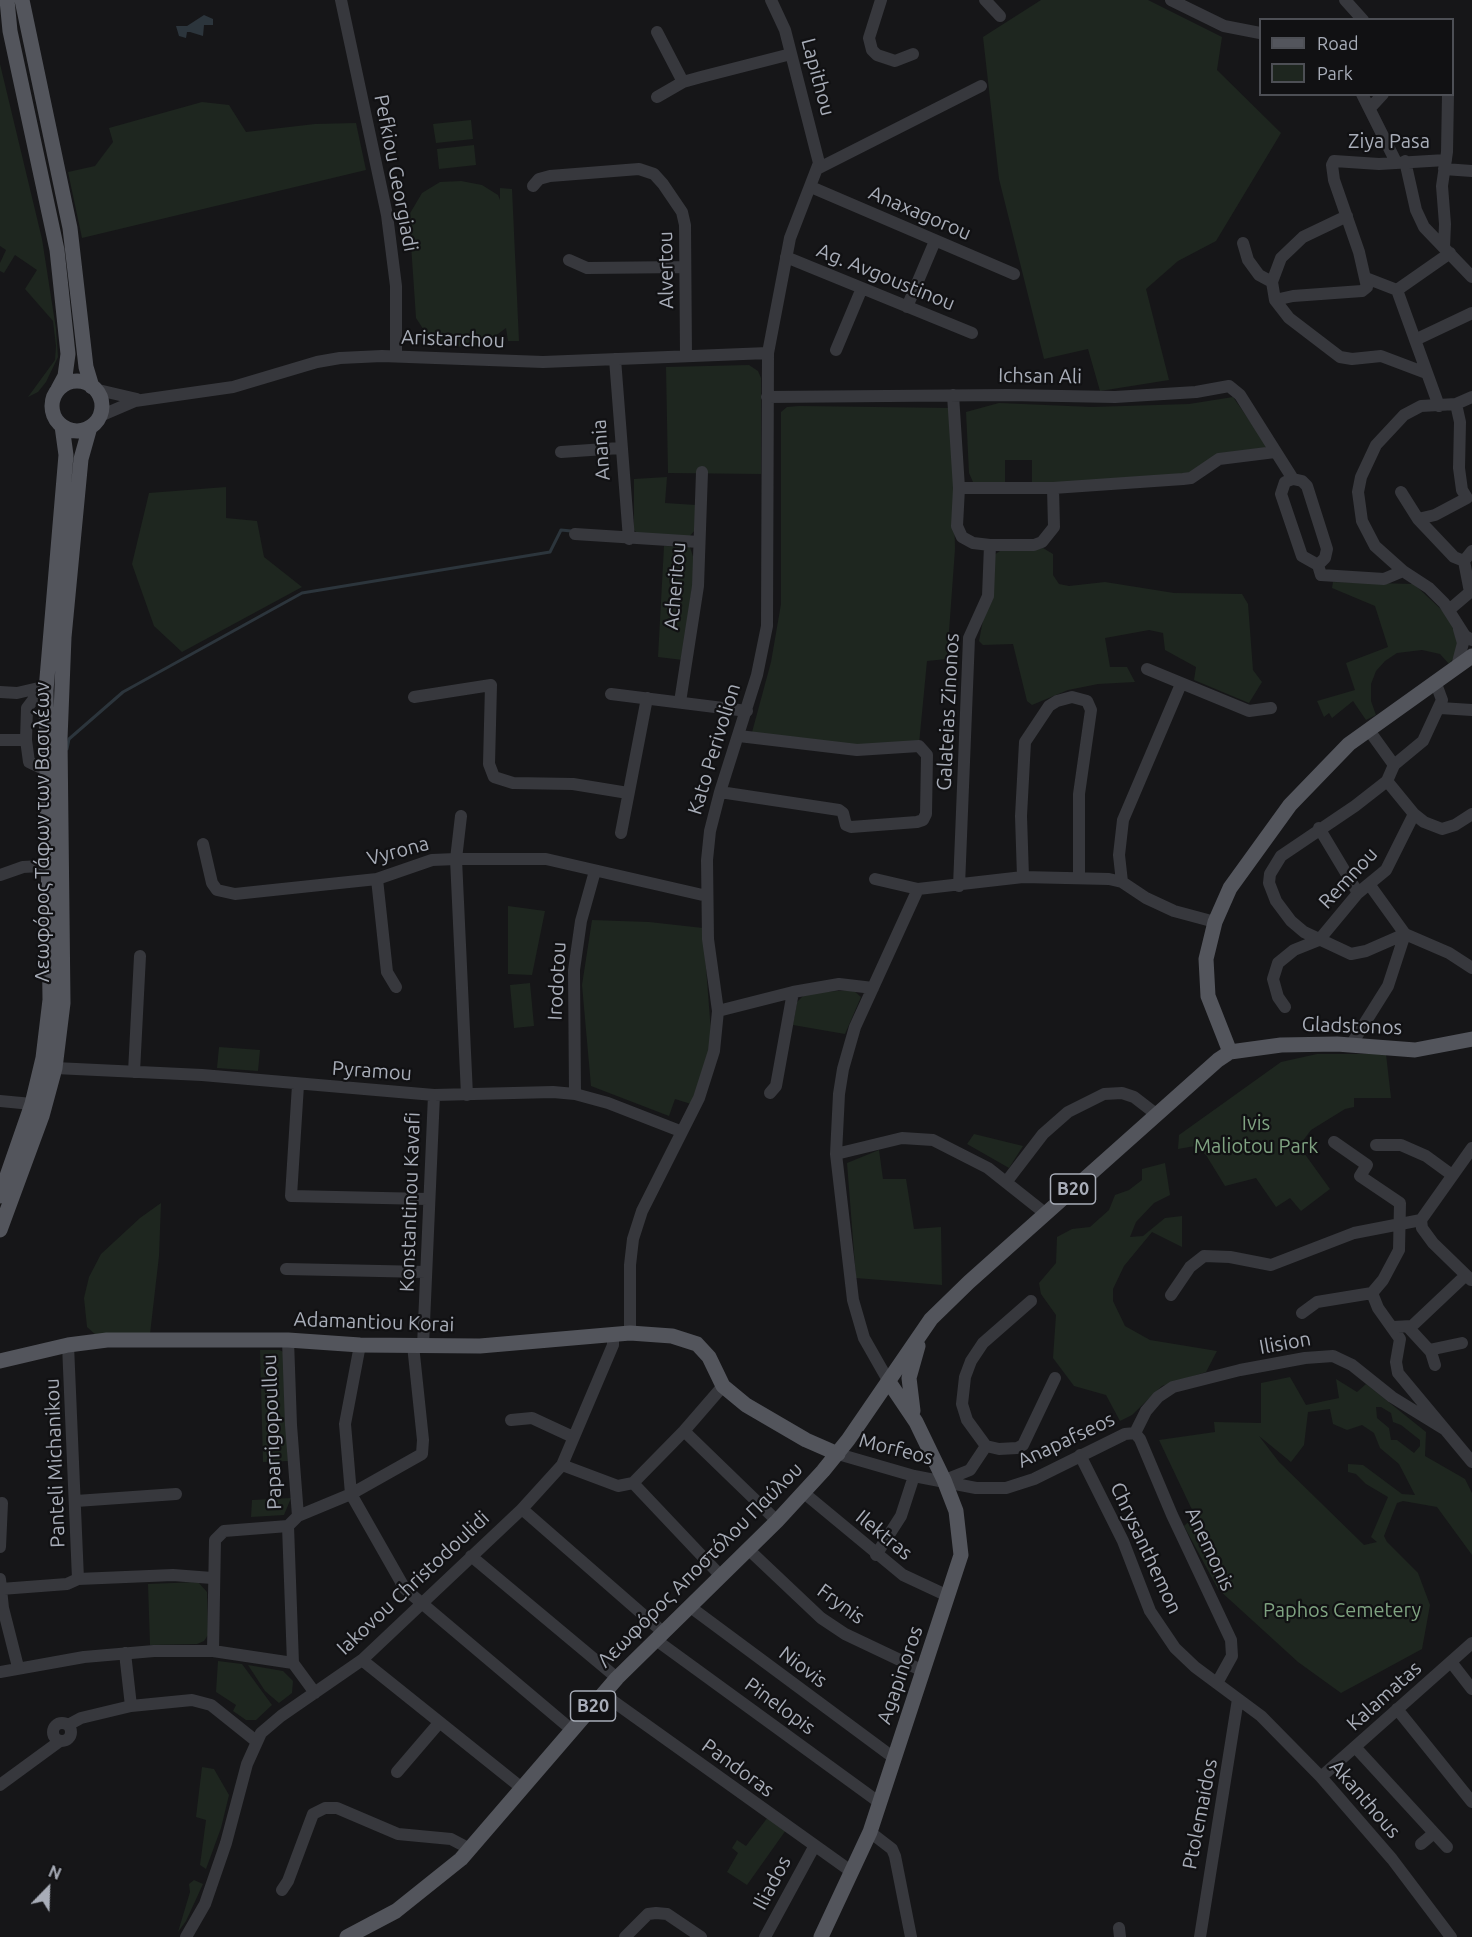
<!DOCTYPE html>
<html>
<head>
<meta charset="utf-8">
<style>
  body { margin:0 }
  #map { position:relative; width:1472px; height:1937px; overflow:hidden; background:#161618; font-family:Ubuntu,sans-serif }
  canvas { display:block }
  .legend { position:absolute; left:1259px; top:18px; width:195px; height:78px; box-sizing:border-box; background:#111113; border:2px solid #4d4f55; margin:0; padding:8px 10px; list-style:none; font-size:18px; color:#a8adb8 }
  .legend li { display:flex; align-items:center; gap:12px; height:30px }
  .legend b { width:30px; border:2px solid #4d4f55 }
  .north { position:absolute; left:18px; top:1859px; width:60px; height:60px; -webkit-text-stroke:4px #111113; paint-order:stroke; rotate:23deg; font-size:16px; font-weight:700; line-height:24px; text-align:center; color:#a8adb8 }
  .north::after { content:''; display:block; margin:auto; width:21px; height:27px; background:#a8adb8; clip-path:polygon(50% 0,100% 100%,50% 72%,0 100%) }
</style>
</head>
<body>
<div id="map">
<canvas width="1472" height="1937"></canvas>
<ul class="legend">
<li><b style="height:8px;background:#53555c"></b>Road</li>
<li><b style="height:16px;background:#1e261f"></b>Park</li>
</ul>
<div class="north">N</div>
</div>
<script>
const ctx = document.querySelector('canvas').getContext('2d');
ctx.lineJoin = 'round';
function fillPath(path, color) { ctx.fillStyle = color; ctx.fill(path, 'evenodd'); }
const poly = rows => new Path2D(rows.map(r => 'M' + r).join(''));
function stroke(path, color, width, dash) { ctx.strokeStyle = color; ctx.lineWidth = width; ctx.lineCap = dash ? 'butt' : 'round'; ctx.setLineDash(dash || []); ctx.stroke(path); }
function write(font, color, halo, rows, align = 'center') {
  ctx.font = font + ' Ubuntu,sans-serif'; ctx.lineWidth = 4.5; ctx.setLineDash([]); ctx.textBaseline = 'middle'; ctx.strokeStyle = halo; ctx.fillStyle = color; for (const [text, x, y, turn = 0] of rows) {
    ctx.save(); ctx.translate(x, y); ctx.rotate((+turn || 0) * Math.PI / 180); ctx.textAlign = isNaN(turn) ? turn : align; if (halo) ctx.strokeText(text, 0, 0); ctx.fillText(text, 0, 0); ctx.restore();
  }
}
fillPath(poly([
  [1041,0,1148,0,1222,37,1217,70,1281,133,1216,241,1178,261,1146,289,1169,380,1100,391,1088,349,1044,359,999,179,983,37],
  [0,64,42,239,56,329,58,357,46,382,38,392,28,397,55,360,56,346,53,321,25,289,37,270,15,255,4,273,0,271,0,263,6,250,0,246],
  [202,102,229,105,246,132,315,124,356,123,366,170,82,238,68,172,95,166,113,142,109,128],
  [471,120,473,139,436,143,433,124],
  [474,145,476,165,439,169,437,149],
  [461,181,482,185,498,195,500,200,500,188,512,189,519,341,508,341,506,328,483,345,450,347,429,338,416,318,409,215,422,193,440,182],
  [749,365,758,371,761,378,761,474,668,473,666,367],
  [1233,397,1268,447,1246,453,1193,475,1032,486,1032,460,1005,460,1005,485,980,486,973,482,969,473,966,412,999,403,1092,407,1189,404],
  [799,406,952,408,955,549,947,659,927,661,919,744,846,745,751,736,771,662,781,604,781,412,787,407],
  [667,477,665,503,696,505,696,529,689,537,638,534,634,530,634,479],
  [226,487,226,518,257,521,264,557,302,587,182,652,154,626,132,564,149,493],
  [664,546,690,547,695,563,683,660,658,657],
  [1043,548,1053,554,1053,575,1059,584,1069,586,1105,582,1174,593,1242,594,1248,604,1253,670,1262,682,1249,703,1194,680,1196,667,1165,650,1163,633,1149,630,1105,638,1110,667,1127,667,1135,682,1098,684,1068,690,1032,705,1027,701,1013,644,983,645,979,641,984,615,993,599,994,555,1000,551],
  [1333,582,1414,584,1446,614,1460,640,1455,656,1449,664,1440,654,1422,650,1397,653,1385,661,1376,671,1371,684,1371,701,1376,715,1366,720,1353,701,1332,718,1329,713,1324,717,1317,701,1355,690,1346,663,1388,647,1375,606,1332,588],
  [508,906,545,911,532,975,508,974],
  [592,920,649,922,703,928,711,1032,708,1059,691,1104,675,1099,669,1116,591,1086,582,985],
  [530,983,534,1026,514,1028,510,985],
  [853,990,861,997,845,1034,793,1025,797,1002,806,993],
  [219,1047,260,1050,258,1071,217,1068],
  [1317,1054,1386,1054,1391,1098,1354,1098,1354,1107,1345,1109,1311,1130,1299,1146,1330,1189,1301,1211,1290,1198,1276,1207,1256,1178,1225,1186,1206,1155,1195,1146,1178,1149,1179,1135,1281,1062],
  [974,1134,1023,1146,1009,1168,967,1144],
  [879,1150,883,1179,906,1179,914,1229,941,1227,942,1285,856,1278,847,1163],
  [1165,1163,1170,1195,1154,1203,1136,1222,1130,1237,1143,1236,1165,1218,1182,1216,1182,1247,1152,1232,1124,1266,1113,1289,1113,1301,1125,1326,1150,1340,1217,1351,1206,1372,1162,1386,1132,1415,1120,1421,1106,1395,1074,1386,1053,1358,1056,1315,1041,1294,1039,1283,1056,1263,1057,1237,1072,1229,1090,1227,1109,1210,1115,1195,1129,1190,1142,1180,1142,1169],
  [161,1203,159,1256,150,1334,97,1336,87,1327,84,1298,89,1277,101,1254,140,1218],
  [260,1350,279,1350,284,1352,288,1461,263,1462],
  [1290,1377,1306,1405,1339,1398,1336,1379,1357,1392,1366,1384,1426,1432,1425,1456,1465,1479,1472,1493,1472,1555,1437,1507,1403,1501,1397,1503,1384,1536,1387,1542,1418,1573,1430,1605,1422,1649,1341,1693,1298,1662,1218,1589,1184,1526,1195,1516,1159,1440,1215,1432,1214,1422,1261,1423,1261,1383],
  [1376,1407,1381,1407,1391,1413,1393,1422,1401,1425,1420,1440,1420,1446,1414,1453,1397,1440,1391,1440,1389,1428,1377,1418],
  [1330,1409,1333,1424,1347,1430,1362,1425,1374,1433,1380,1448,1399,1464,1415,1495,1402,1494,1363,1465,1348,1464,1348,1472,1356,1474,1366,1484,1388,1497,1371,1537,1377,1542,1364,1545,1279,1462,1259,1436,1291,1462,1304,1445,1308,1412],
  [291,1498,284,1515,251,1517,252,1500],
  [198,1582,207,1592,208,1635,204,1641,197,1644,150,1645,148,1584],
  [218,1661,242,1664,272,1705,256,1720,246,1720,233,1711,236,1705,216,1692],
  [248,1665,283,1671,293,1681,292,1693,279,1703,265,1691],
  [202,1767,214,1769,229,1795,221,1828,206,1869,200,1865,206,1820,196,1817],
  [768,1817,786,1830,747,1885,727,1872,738,1853,732,1848,737,1840,746,1846],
  [194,1880,203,1884,186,1921,178,1932,190,1892,189,1884]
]), '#1e261f');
fillPath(poly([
  [204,15,213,19,213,25,204,25,203,36,190,32,187,32,186,38,179,36,176,26,187,26]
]), '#2c353c');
stroke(poly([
  [67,749,69,739,123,692,302,593,550,552,561,530,571,531]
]), '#2c353c', 3);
stroke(poly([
  [341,0,387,215,396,286,396,356],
  [881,0,869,38,872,50,877,55,895,61,913,54],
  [985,0,1000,16],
  [1171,0,1224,26,1260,33],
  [1345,0,1363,20],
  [657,32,683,82],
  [1362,94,1396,162],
  [657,97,683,82,701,77,791,54],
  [1371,107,1383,94],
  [1405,161,1416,210,1424,227,1472,277],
  [819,168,981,86],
  [1444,169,1472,171],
  [533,186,539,179,550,176,639,169,654,174,663,184,682,212,685,225,686,356],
  [811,187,1014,274],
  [1347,216,1303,237,1281,258,1272,282,1275,300,1289,318,1340,357,1352,359,1381,356,1426,373],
  [1243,243,1248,260,1259,275,1272,282],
  [1444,248,1445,224,1442,186,1447,152,1448,94],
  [786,257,972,333],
  [569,260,587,268,685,267],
  [1366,278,1397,290],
  [1397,290,1439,406],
  [1397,290,1450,253],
  [1275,300,1293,296,1362,291,1367,287,1359,252,1334,180,1332,165,1334,161,1379,164,1446,160],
  [907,307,935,241],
  [1415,340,1472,313],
  [836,350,862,288],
  [615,359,629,539],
  [94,389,137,399],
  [953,395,959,488,957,526,962,537,973,543,990,545,1034,545,1042,542,1054,527,1053,488],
  [767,397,1008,395,1115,397,1196,392,1229,386,1240,395,1293,479,1302,481,1307,486,1327,549,1325,558,1318,565],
  [1472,397,1456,404,1421,406,1404,415,1376,445,1361,477,1358,492,1362,521,1375,546,1403,571,1429,588,1444,603,1465,636,1472,640],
  [100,416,135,401,233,387,317,362,340,358,382,356,543,362,768,353],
  [561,452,620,448],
  [1293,479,1285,482,1281,494,1302,556,1318,565],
  [959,488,1053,488,1183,479,1191,478,1219,459,1275,452],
  [1401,492,1418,519,1454,557,1464,561],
  [1418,519,1435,515,1467,498,1462,490,1459,468,1460,422,1456,404],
  [575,534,699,542],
  [1318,565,1321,575,1384,579,1403,571],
  [1449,610,1470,592,1464,561,1472,551],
  [1457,666,1463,643,1459,629],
  [1147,669,1249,711,1271,708],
  [0,692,17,693,43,687],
  [611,694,747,711],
  [414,697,491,685,489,764,494,777,513,783,573,784,628,793],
  [680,702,698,586,702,472],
  [1440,708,1472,710],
  [1368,729,1394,765],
  [0,740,26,740],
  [46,770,29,762,26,740,27,708,36,696,46,690],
  [1387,781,1414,814,1424,822,1442,829,1455,825,1472,814],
  [720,792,839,810,843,813,846,825,851,827,917,822,923,820,926,814,927,755,919,746,857,750,739,736],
  [461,816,456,859,467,1095],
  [1319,828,1358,893],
  [621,833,647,698],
  [203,844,212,883,217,890,235,894,377,879,432,860,456,859,546,859,707,896],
  [0,875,23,867,58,865],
  [1023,877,1021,816,1025,742,1049,706,1057,701,1072,697,1087,701,1091,710,1079,794,1079,877],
  [377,879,387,972,396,987],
  [875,879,918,889,1023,877,1109,879,1122,882,1146,898,1174,911,1215,922],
  [1122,882,1119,855,1123,820,1181,684],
  [1369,884,1405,934,1449,953,1472,968],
  [959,886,969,638,988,596,990,545],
  [1405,934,1366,951,1351,954,1304,932,1291,921,1276,901,1269,883,1270,874,1281,856,1355,806,1387,781,1394,765,1423,741,1442,700,1435,681],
  [1285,1007,1278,997,1273,979,1278,963,1294,950,1319,940,1358,893,1386,870,1414,814],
  [718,1011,793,992,839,984,873,988],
  [1351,1045,1388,986,1405,934],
  [55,1068,202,1075,434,1095,553,1092,575,1094,608,1103,680,1131],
  [134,1072,140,956],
  [298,1085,291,1196,428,1199],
  [770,1093,776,1086,793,992],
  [575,1094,574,970,581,921,595,871],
  [0,1101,32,1104],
  [1376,1145,1401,1145,1426,1156,1452,1175],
  [836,1154,902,1138,933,1140,988,1168,1046,1214],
  [1007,1181,1043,1134,1068,1112,1104,1094,1122,1093,1134,1097,1156,1114],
  [1421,1220,1472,1148],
  [1421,1220,1422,1228,1433,1243,1471,1280],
  [286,1269,426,1272],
  [1372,1293,1378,1308,1400,1339,1396,1362,1398,1373,1472,1462],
  [1171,1295,1190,1267,1204,1256,1230,1257,1271,1265,1354,1233,1421,1220],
  [1302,1313,1317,1302,1372,1293,1383,1280,1399,1250,1400,1203,1360,1176,1367,1165,1334,1142],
  [1393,1327,1412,1326,1466,1275],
  [1408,1327,1431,1352,1435,1365],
  [630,1333,630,1265,633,1239,642,1211,699,1098,714,1051,718,1011,708,939,707,860,710,831,720,792,757,675,767,626,768,353,790,238,819,163,785,30,771,0],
  [288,1340,291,1425,298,1516,288,1526,293,1663,315,1693],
  [68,1345,78,1579],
  [360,1345,345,1424,351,1494,405,1589,572,1730],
  [423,1346,434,1095],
  [1429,1350,1462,1343],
  [889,1382,864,1338,853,1300,836,1154,839,1094,843,1069,855,1027,918,889],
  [511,1420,532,1418,573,1437],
  [684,1431,777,1521],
  [1135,1433,1146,1411,1158,1397,1173,1387,1240,1370,1305,1358,1333,1356,1352,1365,1392,1397,1444,1429],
  [1135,1433,1140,1439,1172,1515,1231,1640,1232,1656,1217,1683],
  [986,1446,967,1420,962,1404,965,1377,971,1361,983,1343,1031,1301],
  [986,1446,999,1449,1017,1448,1023,1445,1055,1378],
  [838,1454,914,1476,976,1488,1006,1488,1034,1479,1125,1434,1135,1433],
  [1080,1455,1123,1541,1150,1611,1175,1648,1195,1667,1261,1716,1321,1777,1392,1859,1451,1937],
  [562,1465,618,1486,633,1483,684,1431,723,1386],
  [945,1480,970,1470,986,1446],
  [633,1483,720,1575],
  [804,1493,903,1575,948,1596],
  [76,1501,176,1494],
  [522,1509,664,1633],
  [298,1516,351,1494,422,1454,423,1440,413,1345],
  [0,1547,2,1503],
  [748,1549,821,1618,845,1634,923,1671],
  [876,1555,901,1516,914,1476],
  [471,1556,617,1678],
  [0,1579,3,1608,18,1667],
  [1,1589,67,1584,78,1579,173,1575,212,1578],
  [689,1606,894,1758],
  [656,1640,880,1803],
  [213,1651,215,1540,224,1531,288,1526],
  [125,1653,131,1706],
  [362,1660,523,1789],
  [1451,1662,1472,1689],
  [0,1672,84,1657,154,1651,213,1651,293,1663],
  [603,1694,852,1872],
  [1397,1709,1472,1802],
  '53 1732a9 9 0 1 1 18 0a9 9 0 1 1-18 0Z',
  [68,1725,81,1718,131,1706,192,1700,211,1705,256,1741],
  [1356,1748,1447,1847],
  [397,1772,439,1723],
  [1321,1777,1472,1643],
  [0,1785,60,1741],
  [870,1832,892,1849,895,1856,911,1937],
  [1421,1844,1434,1833],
  [282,1890,288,1881,313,1814,325,1808,337,1808,398,1834,451,1839,470,1849],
  [1119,1928,1120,1937],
  [186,1937,205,1904,226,1843,247,1764,261,1733,281,1716,362,1660,522,1509,562,1465,613,1345,613,1335],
  [625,1937,648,1914,656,1913,667,1914,701,1937],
  [765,1937,814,1847],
  [1200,1937,1238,1699]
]), '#37383d', 12);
stroke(poly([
  [7,0,10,31,57,250,68,354,65,376,58,389],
  [22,0,70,228,86,367,92,387],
  '52 406a25 25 0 1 1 50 0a25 25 0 1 1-50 0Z',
  [1230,1052,1208,996,1206,959,1215,922,1230,888,1290,805,1349,744,1472,656],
  [0,1196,32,1104,43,1058,50,1000,46,690,66,455,62,426],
  [0,1230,42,1116,55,1068,63,1003,60,739,64,637,81,459,90,427],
  [0,1361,68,1345,107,1340,288,1340,360,1345,480,1346,630,1333,672,1336,697,1344,709,1357,723,1386,746,1405,806,1440,838,1454],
  [913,1411,909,1378,918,1346],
  [347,1937,396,1911,461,1859,617,1678,777,1521,823,1471,848,1440,931,1319,969,1282,1218,1060,1230,1052,1281,1045,1337,1044,1415,1050,1472,1039],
  [821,1937,870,1832,961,1555,956,1511,944,1480,916,1422,889,1382]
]), '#53555c', 15);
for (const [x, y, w] of [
  [1073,1189,45],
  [593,1706,45]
]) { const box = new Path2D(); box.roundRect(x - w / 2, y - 15, w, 30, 4.5); ctx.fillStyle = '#111113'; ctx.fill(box); stroke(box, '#a8adb8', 1.5); }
write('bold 18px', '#a8adb8', null, [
  ["B20",1073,1189],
  ["B20",593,1706]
]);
write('20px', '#a8adb8', '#111113', [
  ["Lapithou",818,77,75],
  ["Ziya Pasa",1389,141],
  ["Pefkiou Georgiadi",396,173,79],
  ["Anaxagorou",920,213,23],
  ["Alvertou",666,270,-91],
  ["Ag. Avgoustinou",886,277,22],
  ["Aristarchou",453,339,2],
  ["Ichsan Ali",1040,376,1],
  ["Anania",601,450,-94],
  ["Acheritou",675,586,-85],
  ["Galateias Zinonos",948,712,-87],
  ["Kato Perivolion",714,749,-73],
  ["Λεωφόρος Τάφων των Βασιλέων",42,832,-90],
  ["Vyrona",398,851,-15],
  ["Remnou",1348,878,-47],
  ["Irodotou",557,981,-87],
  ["Gladstonos",1352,1026,2],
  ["Pyramou",372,1071,4],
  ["Konstantinou Kavafi",410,1202,-88],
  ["Adamantiou Korai",374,1322,2],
  ["Ilision",1285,1343,-10],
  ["Paparrigopoullou",272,1432,-92],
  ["Anapafseos",1066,1440,-25],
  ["Morfeos",896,1449,14],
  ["Panteli Michanikou",55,1463,-92],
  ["Ilektras",884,1535,39],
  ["Chrysanthemon",1146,1548,65],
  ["Anemonis",1210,1549,65],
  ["Λεωφόρος Αποστόλου Παύλου",700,1565,-45],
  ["Iakovou Christodoulidi",413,1583,-43],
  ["Frynis",841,1604,36],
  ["Niovis",803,1667,37],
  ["Agapinoros",900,1675,-71],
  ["Kalamatas",1384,1696,-42],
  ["Pinelopis",780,1706,36],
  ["Pandoras",738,1768,36],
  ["Akanthous",1365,1799,49],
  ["Ptolemaidos",1200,1814,-79],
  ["Iliados",772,1883,-62]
]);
write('20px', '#7fa381', '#111113', [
  ["Ivis",1256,1123],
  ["Maliotou Park",1256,1146],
  ["Paphos Cemetery",1342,1610]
]);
</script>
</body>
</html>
